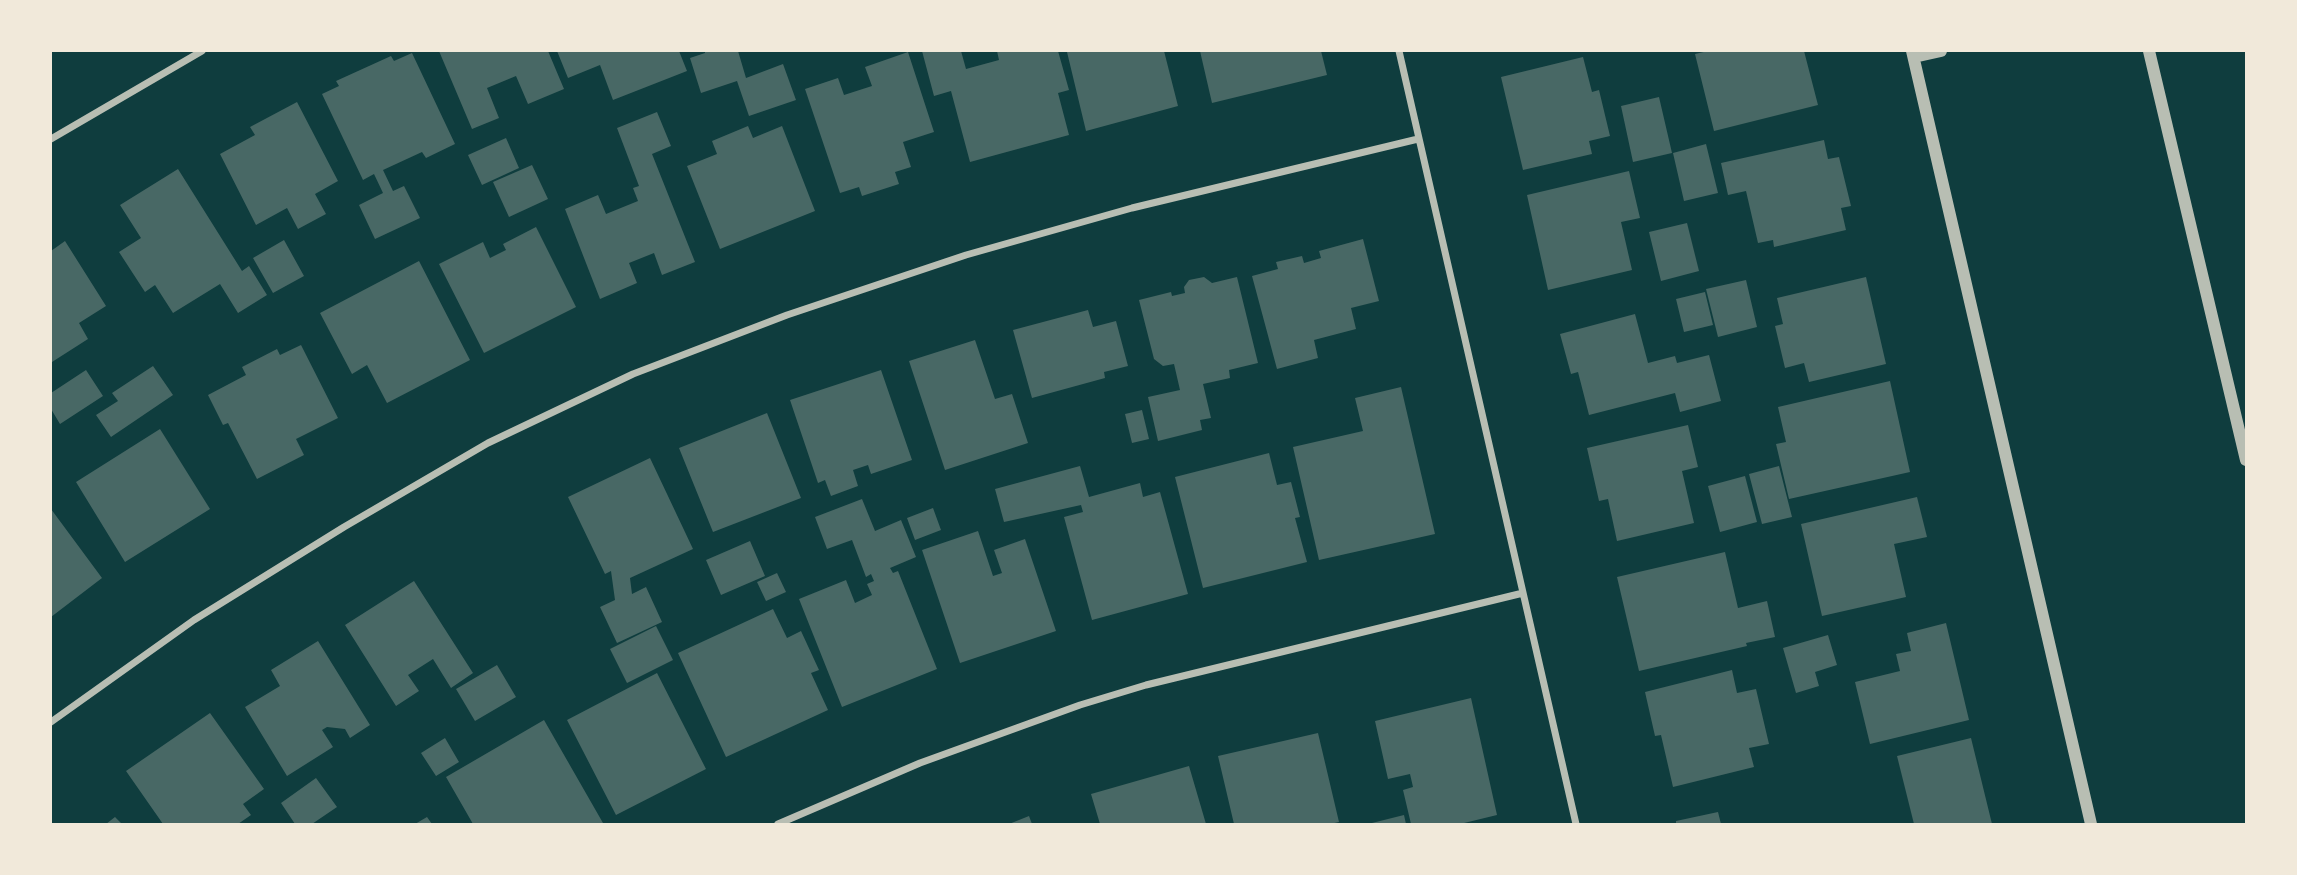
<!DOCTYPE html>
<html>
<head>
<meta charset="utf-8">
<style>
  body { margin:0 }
  #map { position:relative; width:2297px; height:875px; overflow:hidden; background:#0f3d3e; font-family:"Exo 2",sans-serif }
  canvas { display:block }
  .frame { position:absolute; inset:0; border:52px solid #f1e9da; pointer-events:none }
</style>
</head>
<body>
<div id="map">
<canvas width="2297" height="875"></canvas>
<div class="frame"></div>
</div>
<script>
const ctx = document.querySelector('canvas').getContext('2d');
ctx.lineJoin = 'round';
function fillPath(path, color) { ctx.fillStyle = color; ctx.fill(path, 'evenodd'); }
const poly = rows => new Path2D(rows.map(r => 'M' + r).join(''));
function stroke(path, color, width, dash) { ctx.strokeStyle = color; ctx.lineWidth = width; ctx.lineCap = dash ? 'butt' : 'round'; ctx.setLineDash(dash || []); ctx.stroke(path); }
fillPath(poly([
  [439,51,548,51,564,89,528,104,516,76,487,88,499,118,472,129],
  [557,51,679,51,687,71,613,100,600,65,568,78],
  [705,51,738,51,746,78,783,64,796,100,749,116,737,81,701,93,690,58,705,53],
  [922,51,961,51,966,69,999,60,997,51,1058,51,1069,90,1058,93,1069,135,970,162,951,91,934,96],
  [1164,51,1178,106,1086,131,1067,52],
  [1200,51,1321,51,1327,75,1212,103],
  [1708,51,1804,51,1818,105,1714,131,1695,54],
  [908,52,934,132,903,142,911,167,895,172,899,184,862,196,859,187,840,193,805,89,838,78,844,95,872,86,865,67],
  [412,53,455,144,426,158,422,152,383,170,393,191,404,186,420,218,375,239,359,205,383,193,374,174,363,180,322,94,339,86,336,81,391,56,394,61],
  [1583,57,1592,92,1599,90,1610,136,1589,141,1592,154,1523,170,1501,77],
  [1659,97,1672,153,1633,162,1621,106],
  [297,102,338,181,315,194,326,214,298,229,287,208,256,225,220,154,255,135,250,127],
  [657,112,671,146,652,154,695,262,662,275,654,253,629,263,637,283,600,299,565,209,598,195,606,214,638,201,633,188,639,186,617,128],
  [748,126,753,138,782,126,815,211,720,249,687,166,717,154,712,141],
  [506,138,519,168,482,185,468,155],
  [1824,140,1828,159,1839,157,1851,206,1841,208,1846,230,1774,247,1773,240,1758,243,1746,191,1728,195,1721,163],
  [1706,144,1718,193,1684,201,1673,153],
  [532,165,548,199,509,217,493,182],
  [178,169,242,271,249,266,267,295,238,313,220,284,173,313,155,285,145,292,119,252,141,238,120,205],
  [1629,171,1640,218,1621,222,1632,270,1548,290,1527,195],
  [1687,223,1699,271,1661,281,1649,232],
  [536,227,576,307,484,353,439,264,483,242,490,258,506,250,503,244],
  [1363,239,1379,301,1351,308,1356,329,1314,340,1318,358,1277,369,1252,276,1278,269,1276,262,1302,256,1304,263,1321,258,1319,251],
  [284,240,304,276,273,293,253,258],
  [65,241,106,306,79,323,88,339,52,362,51,251],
  [419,261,470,360,387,403,367,365,352,374,320,313],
  [1204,277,1212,283,1237,277,1258,363,1229,370,1230,378,1203,384,1211,418,1200,420,1202,430,1158,441,1148,397,1180,390,1174,364,1163,366,1154,359,1139,300,1171,292,1172,296,1185,293,1184,287,1189,280],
  [1866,277,1886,364,1809,382,1804,363,1785,368,1775,326,1783,324,1777,298],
  [1746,280,1757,327,1718,337,1706,289],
  [1705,292,1713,325,1684,332,1676,299],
  [1088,310,1093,327,1116,321,1128,366,1104,372,1105,378,1032,398,1013,330],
  [1635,314,1648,363,1675,356,1677,363,1709,355,1721,401,1680,412,1675,393,1589,415,1578,372,1571,374,1560,334],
  [975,340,995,399,1012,394,1028,443,945,470,909,361],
  [301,345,338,418,296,439,304,455,257,479,228,423,223,425,208,395,246,375,242,367,277,349,280,355],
  [153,366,173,395,111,437,96,415,118,401,112,393],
  [86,370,103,396,60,424,51,409,51,393],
  [881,370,912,460,871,474,868,465,853,470,858,486,831,496,825,480,818,483,790,400],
  [1890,381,1910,472,1789,499,1776,444,1786,442,1778,407],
  [1401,387,1435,534,1319,560,1293,447,1363,431,1355,398],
  [1142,410,1149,439,1132,443,1125,414],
  [767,413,801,498,713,532,679,448],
  [1688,425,1698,467,1682,471,1694,523,1617,541,1608,499,1599,501,1587,448],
  [160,429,210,509,125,562,76,482],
  [1269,453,1277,485,1291,482,1300,517,1295,518,1307,562,1203,588,1175,477],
  [650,458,693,549,630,578,632,594,646,587,662,622,617,643,600,607,615,600,611,571,605,574,568,497],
  [1080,466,1089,497,1140,483,1143,497,1160,492,1188,594,1092,620,1064,517,1083,512,1081,505,1004,522,995,489],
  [1779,466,1792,517,1762,524,1749,474],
  [1745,476,1757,522,1720,532,1708,486],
  [1917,497,1927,537,1894,544,1906,597,1822,616,1801,524],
  [862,499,875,531,901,520,916,557,890,568,893,573,898,571,937,669,842,707,799,599,846,580,855,603,872,595,867,584,874,581,871,574,866,577,852,540,827,549,815,517],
  [933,508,941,530,915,540,907,518],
  [51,509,102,578,51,617],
  [978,531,993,576,1002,573,994,550,1025,539,1056,631,960,663,922,550],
  [750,541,765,576,721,595,706,560],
  [1725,552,1738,608,1767,601,1775,637,1746,643,1747,646,1639,671,1617,577],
  [777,573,786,592,766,601,757,582],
  [414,581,473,673,451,688,433,659,408,675,419,691,396,706,345,625],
  [773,609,787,638,801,631,819,670,811,673,828,710,726,757,678,653],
  [1946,623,1969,720,1870,744,1855,682,1900,671,1896,654,1911,651,1907,633],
  [656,626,673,660,627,683,610,649],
  [1828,635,1837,665,1815,672,1819,686,1796,693,1783,648],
  [318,641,370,725,350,738,345,729,327,727,322,730,333,747,287,776,245,707,280,686,271,670],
  [497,665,516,697,475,721,456,689],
  [1732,670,1737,693,1756,689,1769,744,1749,748,1754,767,1673,787,1661,735,1655,736,1645,692],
  [657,673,706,769,616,815,567,720],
  [1471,698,1497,815,1460,824,1411,824,1403,790,1413,787,1410,774,1388,779,1375,721],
  [210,713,264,789,243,804,251,815,238,824,163,824,126,771],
  [544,720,603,823,473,824,446,777],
  [1318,733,1339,822,1330,824,1234,824,1218,756],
  [445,738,459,762,436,776,421,753],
  [1971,738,1992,824,1914,824,1897,756],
  [1189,766,1206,824,1100,824,1091,794],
  [316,778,337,807,312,824,295,824,281,803],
  [1718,812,1721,824,1676,824,1676,821],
  [1404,815,1406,824,1372,824,1372,823],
  [1029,816,1032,824,1009,824],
  [115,817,122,824,106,824],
  [427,817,432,824,415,824]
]), '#486865');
stroke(poly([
  [1399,51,1576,824],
  [51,139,202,51],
  [51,722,194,620,344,527,488,443,633,374,787,315,966,255,1132,208,1418,139],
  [778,824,920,763,1080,705,1146,685,1523,593]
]), '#b8beb3', 7);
stroke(poly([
  [1912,51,2091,824],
  [2149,51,2246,460],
  [1914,57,1941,51]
]), '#b8beb3', 12);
</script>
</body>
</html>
